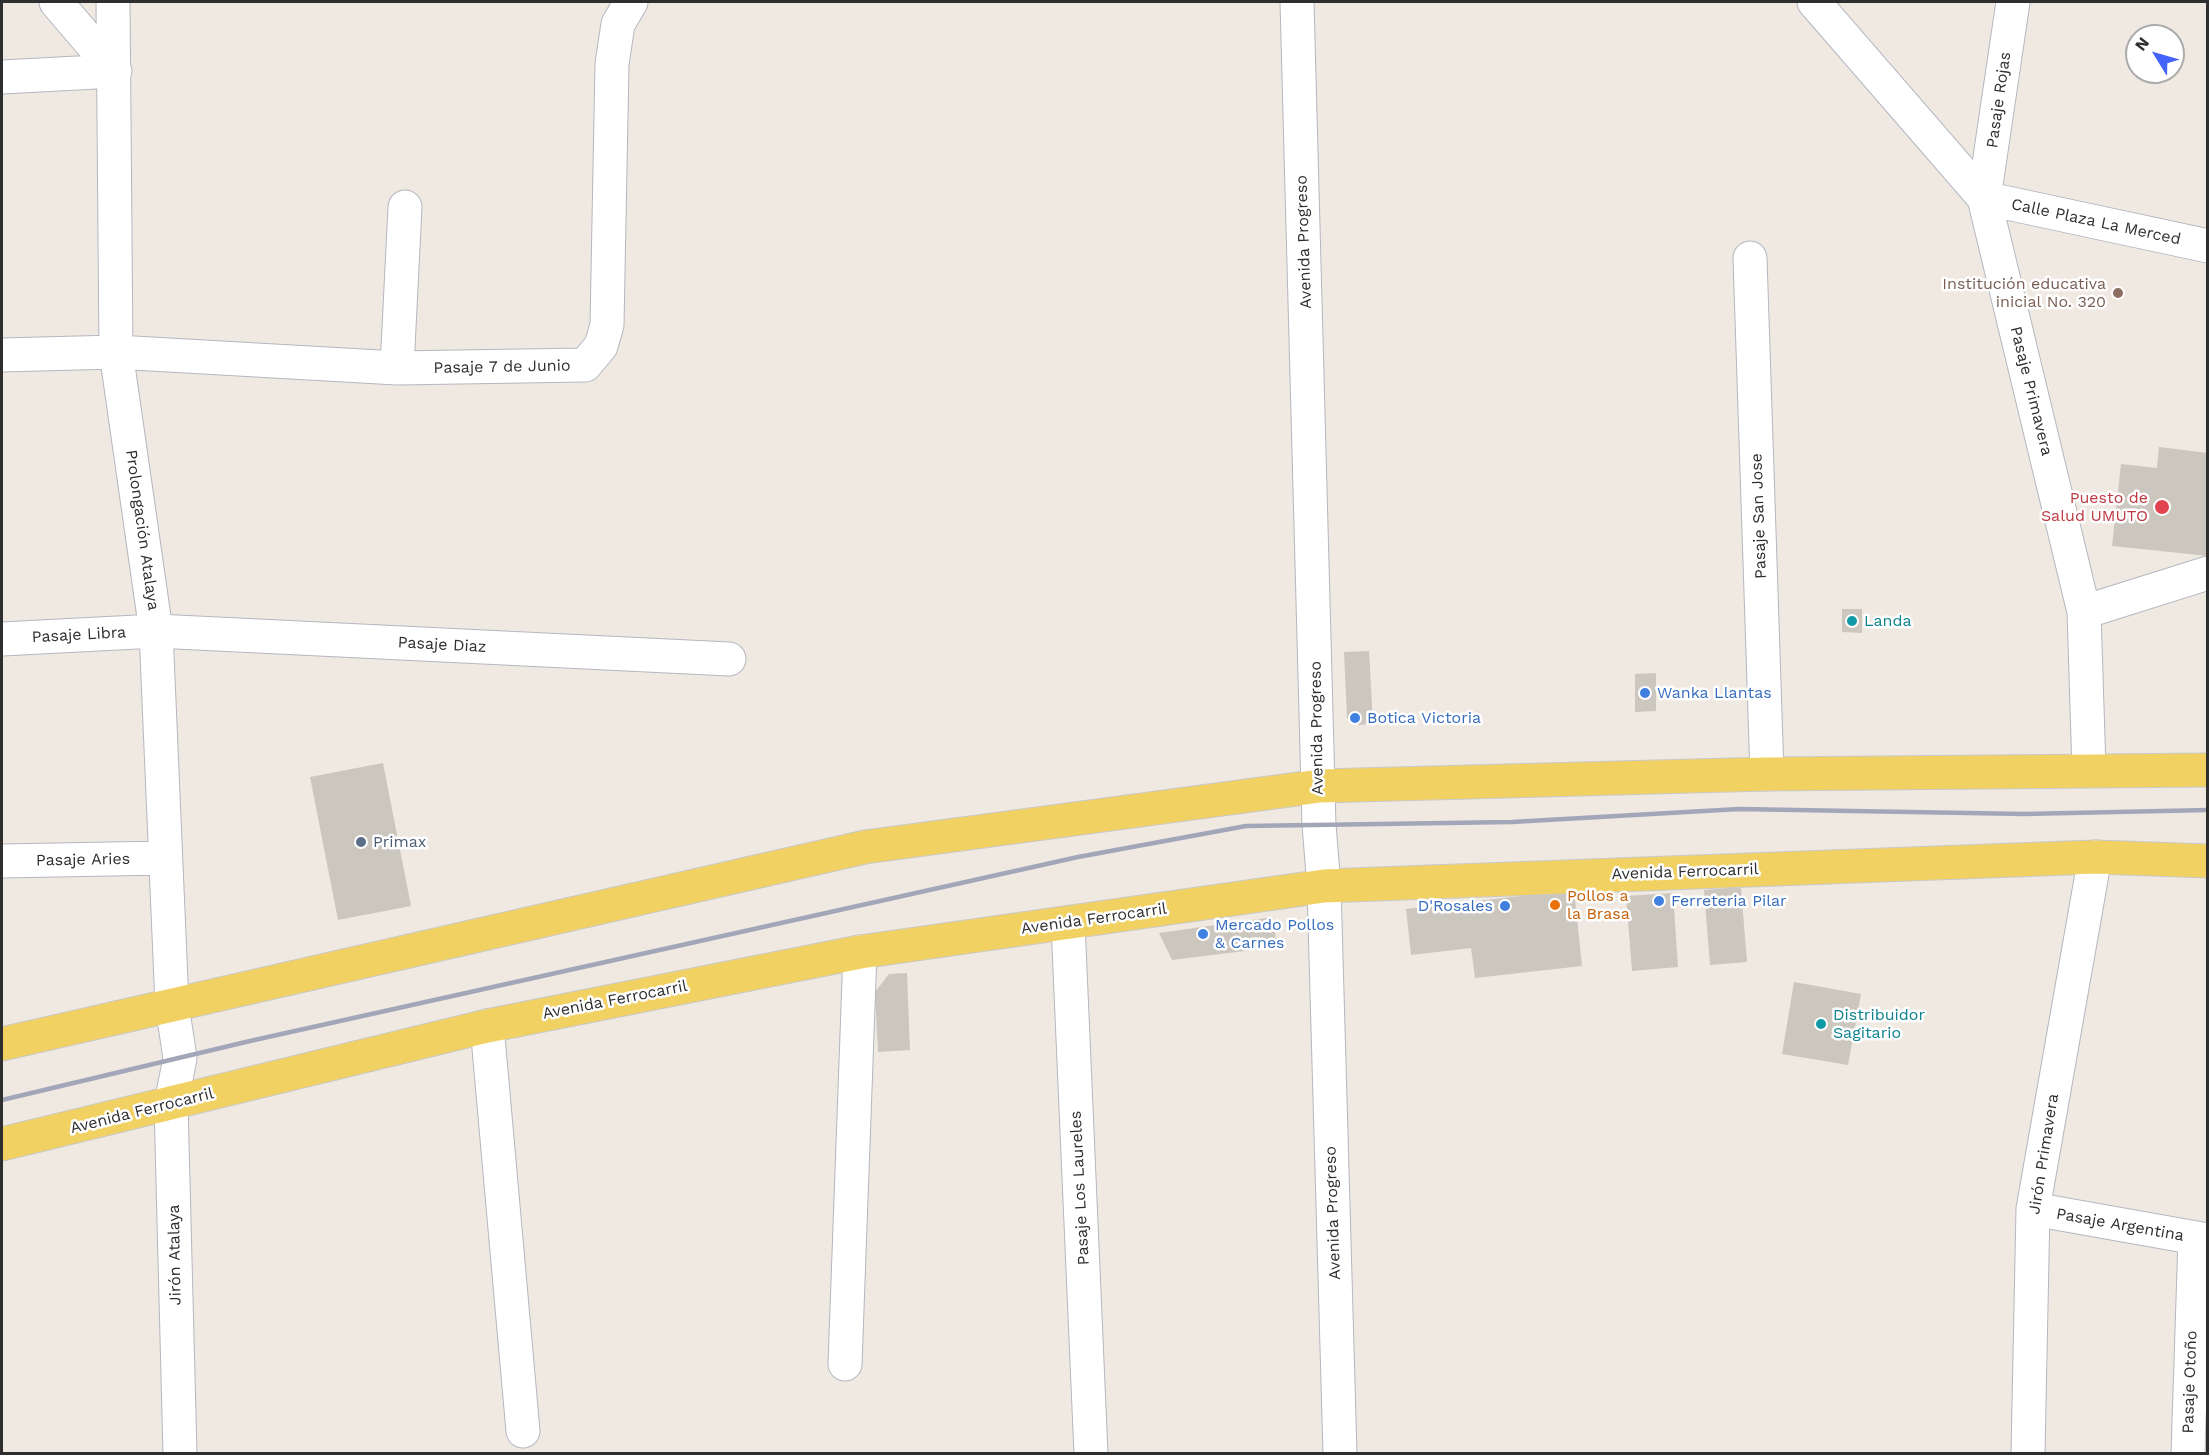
<!DOCTYPE html>
<html>
<head>
<meta charset="utf-8">
<style>
  body { margin:0 }
  #map { position:relative; width:2209px; height:1455px; overflow:hidden; background:#efe9e1; font-family:"Work Sans",sans-serif }
  canvas { display:block }
  .frame { position:absolute; inset:0; border:3px solid #2e2e2e; pointer-events:none }
  .north { position:absolute; left:2125px; top:24px; width:60px; height:60px; box-sizing:border-box; background:#fff; border:2px solid #ababab; border-radius:50%; rotate:307deg; font-size:16px; font-weight:700; line-height:24px; text-align:center; color:#2e2e2e }
  .north::after { content:''; display:block; margin:auto; width:21px; height:27px; background:#4264fb; clip-path:polygon(50% 0,100% 100%,50% 72%,0 100%) }
</style>
</head>
<body>
<div id="map">
<canvas width="2209" height="1455"></canvas>
<div class="frame"></div>
<div class="north">N</div>
</div>
<script>
const ctx = document.querySelector('canvas').getContext('2d');
ctx.lineJoin = 'round';
function fillPath(path, color) { ctx.fillStyle = color; ctx.fill(path, 'evenodd'); }
const poly = rows => new Path2D(rows.map(r => 'M' + r).join(''));
function stroke(path, color, width, dash) { ctx.strokeStyle = color; ctx.lineWidth = width; ctx.lineCap = dash ? 'butt' : 'round'; ctx.setLineDash(dash || []); ctx.stroke(path); }
function write(font, color, halo, rows, align = 'center') {
  ctx.font = font + ' "Work Sans",sans-serif'; ctx.lineWidth = 5; ctx.setLineDash([]); ctx.textBaseline = 'middle'; ctx.strokeStyle = halo; ctx.fillStyle = color; for (const [text, x, y, turn = 0] of rows) {
    ctx.save(); ctx.translate(x, y); ctx.rotate((+turn || 0) * Math.PI / 180); ctx.textAlign = isNaN(turn) ? turn : align; if (halo) ctx.strokeText(text, 0, 0); ctx.fillText(text, 0, 0); ctx.restore();
  }
}
fillPath(poly([
  [2159,447,2208,453,2208,556,2112,546,2121,464,2157,468],
  [1842,609,1862,609,1862,633,1842,632],
  [1369,651,1373,724,1359,725,1347,718,1344,652],
  [1656,673,1656,711,1635,712,1635,674],
  [383,763,411,906,338,920,310,777],
  [1741,887,1747,962,1710,965,1704,890],
  [1574,890,1582,966,1475,978,1471,948,1411,955,1406,909],
  [1673,893,1678,967,1632,971,1626,896],
  [1273,917,1277,947,1172,960,1159,933],
  [907,973,910,1050,878,1052,875,992,889,974],
  [1794,982,1861,994,1848,1065,1782,1054]
]), '#cbc7bf');
const minor = poly([
  [56,2,115,71],
  [113,2,116,352,156,631,172,1005,180,1058,171,1104,180,1454],
  [1297,2,1319,825,1324,886,1340,1454],
  [1814,2,1984,198,2084,612,2089,770],
  [2013,2,1984,198,2208,246],
  [2,77,115,71],
  [1750,258,1767,774],
  [2,355,116,352,397,368,585,365,601,346,607,325,612,64,618,24,631,2],
  [397,368,405,207],
  [2084,612,2208,573],
  [2,639,156,631,729,659],
  [2,861,165,858],
  [1068,923,1091,1454],
  [487,1026,523,1431],
  [2033,1209,2208,1240],
  [845,1364,860,952],
  [2028,1454,2033,1209,2095,857],
  [2188,1454,2195,1238]
]);
const major = poly([
  [2,1044,865,847,1320,786,1767,774,2208,770],
  [2,1144,487,1026,860,952,1324,886,2095,857,2208,861]
]);
stroke(minor, '#b4b7c1', 35);
stroke(major, '#c9c9c9', 35);
stroke(minor, '#fff', 33);
stroke(major, '#f2d163', 33);
stroke(poly([
  [2,1100,250,1041,1078,857,1246,826,1512,822,1739,809,2024,814,2208,810]
]), '#a3a6b8', 4.5);
for (const [x, y, r, color] of [
  [2118,293,6,"#8d6e63"],
  [2162,507,8,"#e0444e"],
  [1852,621,6,"#0f9aa8"],
  [1645,693,6,"#3f7fe0"],
  [1355,718,6,"#3f7fe0"],
  [361,842,6,"#5c6f8a"],
  [1659,901,6,"#3f7fe0"],
  [1555,905,6,"#e8710a"],
  [1505,906,6,"#3f7fe0"],
  [1203,934,6,"#3f7fe0"],
  [1821,1024,6,"#0f9aa8"]
]) { const dot = new Path2D(); dot.arc(x, y, r, 0, 2 * Math.PI); ctx.fillStyle = color; ctx.fill(dot); stroke(dot, '#fff', 2); }
write('16px', '#2e2e2e', '#fff', [
  ["Pasaje Rojas",1999,100,-82],
  ["Calle Plaza La Merced",2096,222,12],
  ["Avenida Progreso",1304,242,-92],
  ["Pasaje 7 de Junio",502,367,-1],
  ["Pasaje Primavera",2031,391,76],
  ["Pasaje San Jose",1759,516,-92],
  ["Prolongación Atalaya",142,530,82],
  ["Pasaje Libra",79,635,-3],
  ["Pasaje Diaz",442,645,3],
  ["Avenida Progreso",1317,728,-91],
  ["Pasaje Aries",83,860,-1],
  ["Avenida Ferrocarril",1685,872,-2],
  ["Avenida Ferrocarril",1094,919,-8],
  ["Avenida Ferrocarril",615,1000,-11],
  ["Avenida Ferrocarril",142,1111,-14],
  ["Jirón Primavera",2044,1154,-81],
  ["Pasaje Los Laureles",1080,1188,-93],
  ["Avenida Progreso",1333,1213,-92],
  ["Pasaje Argentina",2120,1225,10],
  ["Jirón Atalaya",175,1255,-91],
  ["Pasaje Otoño",2190,1382,-88]
]);
write('16px', '#785e54', '#fff', [
  ["Institución educativa",2106,284],
  ["inicial No. 320",2106,302]
], 'right');
write('16px', '#be3a42', '#fff', [
  ["Puesto de",2148,498],
  ["Salud UMUTO",2148,516]
], 'right');
write('16px', '#0d838f', '#fff', [
  ["Landa",1864,621],
  ["Distribuidor",1833,1015],
  ["Sagitario",1833,1033]
], 'left');
write('16px', '#366cbe', '#fff', [
  ["Wanka Llantas",1657,693],
  ["Botica Victoria",1367,718],
  ["Ferreteria Pilar",1671,901],
  ["D'Rosales",1493,906,"right"],
  ["Mercado Pollos",1215,925],
  ["& Carnes",1215,943]
], 'left');
write('16px', '#4e5e75', '#fff', [
  ["Primax",373,842]
], 'left');
write('16px', '#c56008', '#fff', [
  ["Pollos a",1567,896],
  ["la Brasa",1567,914]
], 'left');
</script>
</body>
</html>
